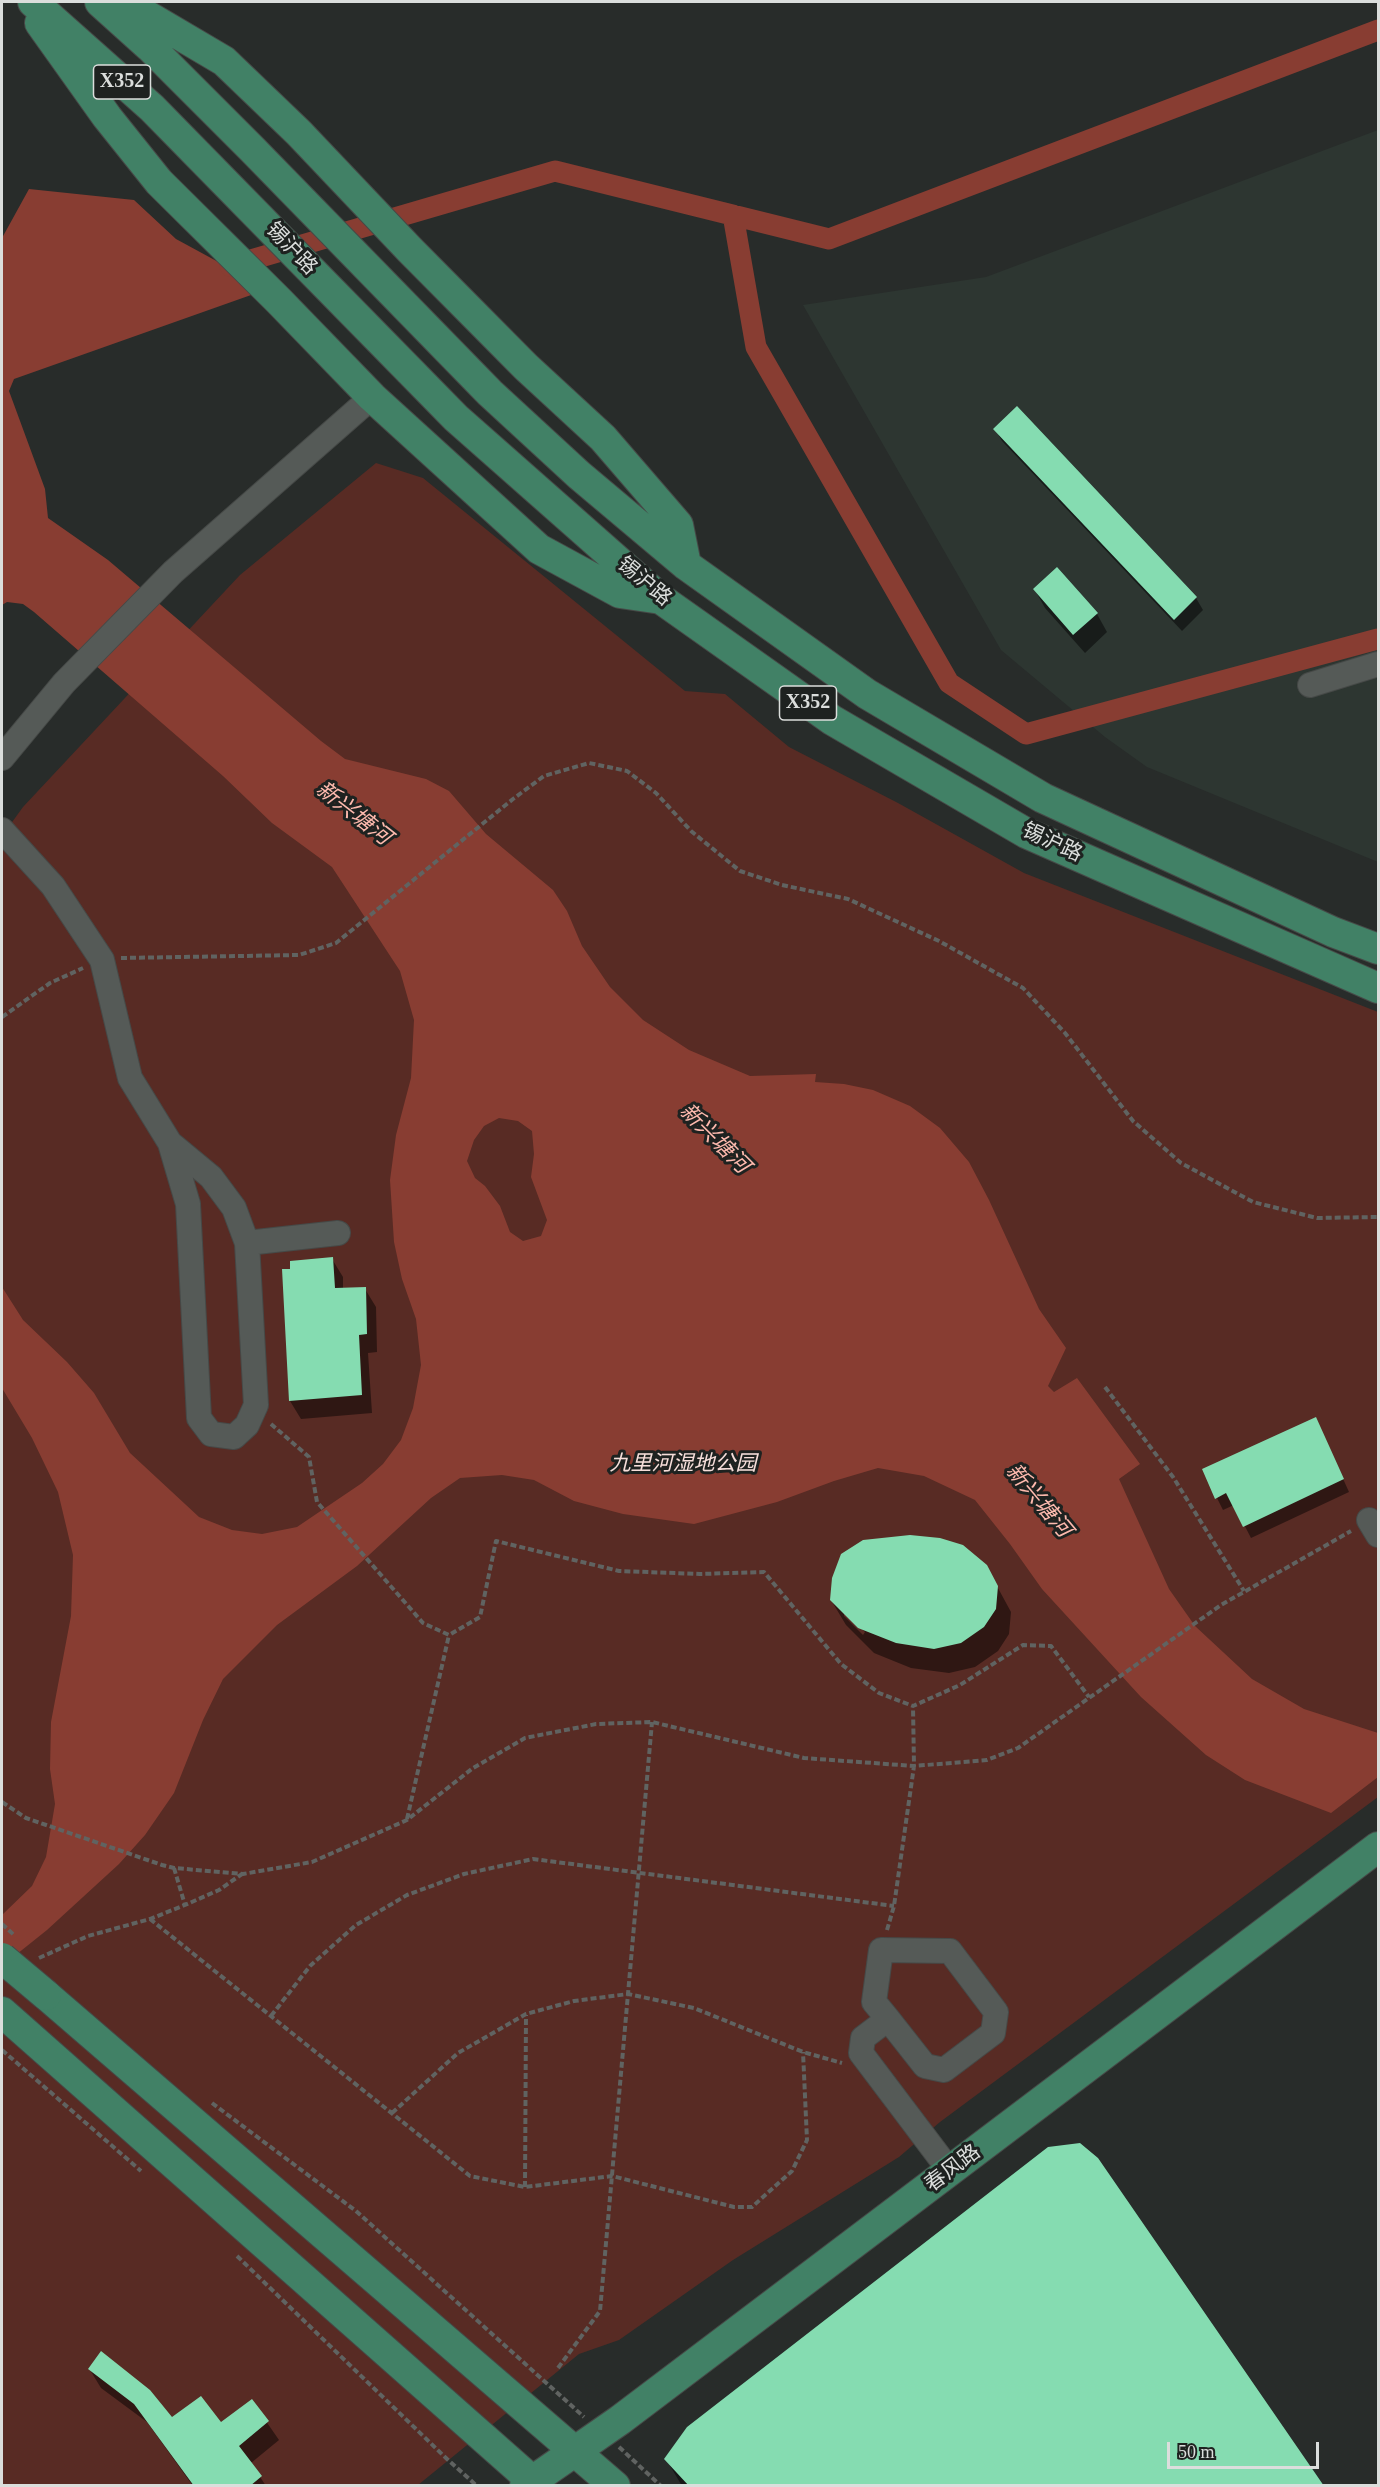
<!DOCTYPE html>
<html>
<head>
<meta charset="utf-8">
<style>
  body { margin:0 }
  #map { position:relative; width:1380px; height:2487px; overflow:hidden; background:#282c2a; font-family:"Times New Roman",serif }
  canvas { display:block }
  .frame { position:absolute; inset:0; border:3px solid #dbdedc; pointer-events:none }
  .scale { position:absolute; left:1167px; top:2442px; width:152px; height:27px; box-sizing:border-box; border:3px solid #dbdedc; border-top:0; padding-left:8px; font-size:18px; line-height:21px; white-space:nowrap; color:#dbdedc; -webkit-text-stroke:4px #1e2220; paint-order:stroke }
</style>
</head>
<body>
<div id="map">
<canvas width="1380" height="2487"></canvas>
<div class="frame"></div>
<div class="scale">50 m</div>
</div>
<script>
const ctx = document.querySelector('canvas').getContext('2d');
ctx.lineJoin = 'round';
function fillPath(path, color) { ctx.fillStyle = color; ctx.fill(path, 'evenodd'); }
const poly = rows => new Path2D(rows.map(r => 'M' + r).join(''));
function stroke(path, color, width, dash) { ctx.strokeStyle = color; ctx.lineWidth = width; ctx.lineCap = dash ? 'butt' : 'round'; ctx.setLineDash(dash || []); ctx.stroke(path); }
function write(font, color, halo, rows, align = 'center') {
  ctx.font = font + ' "Times New Roman","Noto Sans SC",serif'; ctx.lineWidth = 6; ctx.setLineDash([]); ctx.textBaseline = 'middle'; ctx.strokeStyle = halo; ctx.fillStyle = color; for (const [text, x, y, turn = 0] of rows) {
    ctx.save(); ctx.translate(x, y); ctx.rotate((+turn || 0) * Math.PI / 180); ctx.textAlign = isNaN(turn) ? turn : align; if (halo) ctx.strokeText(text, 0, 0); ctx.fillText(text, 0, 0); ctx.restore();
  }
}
fillPath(poly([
  [1378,130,1378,862,1147,767,1105,737,1001,650,803,305,986,277]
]), '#2d3631');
fillPath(poly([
  [376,463,423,478,685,691,725,694,789,747,898,803,1024,873,1378,1012,1378,1797,940,2122,899,2157,733,2260,619,2340,579,2354,418,2485,2,2485,2,836,23,807,240,575]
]), '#582b24');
fillPath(poly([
  [29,189,134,200,176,239,268,289,14,379,9,391,45,489,48,518,108,560,321,741,345,759,426,779,449,791,486,834,553,890,567,911,582,946,610,987,643,1020,689,1050,750,1076,816,1074,815,1082,844,1084,873,1090,910,1106,940,1128,969,1162,989,1200,1039,1309,1066,1348,1048,1386,1054,1392,1077,1378,1140,1464,1119,1479,1169,1589,1195,1626,1252,1679,1304,1709,1378,1733,1378,1777,1331,1813,1245,1780,1206,1755,1141,1697,1042,1589,1010,1544,975,1500,924,1476,878,1468,834,1481,777,1502,694,1524,623,1514,574,1501,534,1480,502,1475,460,1478,431,1498,357,1566,277,1625,223,1679,203,1720,174,1793,145,1835,119,1864,47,1930,2,1966,2,1915,32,1886,46,1857,55,1804,50,1769,51,1722,71,1616,73,1555,58,1492,32,1438,2,1388,2,1287,23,1320,67,1362,94,1393,130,1453,199,1517,232,1530,262,1534,297,1527,362,1483,383,1464,401,1440,413,1408,421,1365,416,1319,402,1279,394,1242,390,1180,396,1135,411,1078,414,1020,400,971,332,867,272,823,223,776,34,612,23,604,7,602,2,605,2,238],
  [499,1118,518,1121,532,1131,534,1154,531,1177,547,1220,541,1236,523,1241,510,1232,500,1206,485,1186,475,1178,467,1161,474,1140,484,1126]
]), '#883d32');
fillPath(poly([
  [1017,408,1196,598,1203,610,1182,631,1002,441,995,429],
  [1035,590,1097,614,1107,632,1085,653,1045,608],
  [332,1259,343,1277,343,1289,365,1289,376,1307,377,1352,368,1353,372,1413,301,1419,290,1401],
  [1316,1419,1349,1492,1251,1538,1234,1505,1223,1510,1217,1498],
  [986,1566,1011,1612,1009,1634,998,1651,975,1667,949,1673,911,1668,874,1653,846,1625,831,1600],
  [844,1612,865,1632,863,1635,844,1616],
  [90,2370,172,2419,220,2424,252,2401,279,2440,251,2463,266,2486,193,2486,147,2422,101,2388],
  [666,2459,1323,2486,682,2486]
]), '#0007');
stroke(poly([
  [733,215,756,347,949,683,1026,734,1378,639],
  [230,266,555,171,829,239,1378,30]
]), '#883d32', 21);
fillPath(poly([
  [1017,406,1197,597,1174,620,993,429],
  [1057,567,1098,613,1073,635,1033,589],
  [333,1257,335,1288,366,1287,367,1334,359,1335,362,1395,289,1401,282,1269,290,1269,290,1261],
  [1316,1417,1344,1479,1243,1527,1226,1493,1215,1499,1202,1469],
  [910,1535,940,1538,963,1545,987,1565,998,1586,996,1609,984,1627,961,1643,934,1649,896,1643,858,1628,830,1600,832,1578,841,1554,863,1540],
  [1080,2143,1098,2158,1324,2486,689,2486,664,2459,687,2427,1048,2147],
  [101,2351,150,2390,172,2417,201,2396,221,2422,252,2399,269,2421,239,2446,262,2476,250,2486,194,2486,134,2404,88,2369]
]), '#85dcb1');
const minor = poly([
  [1310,685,1378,664],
  [2,758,64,683,173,572,372,397],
  [2,830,53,886,102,960,130,1078,170,1143,188,1204,199,1418,211,1434,234,1437,247,1425,256,1405,247,1243,234,1208,211,1177,170,1143],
  [247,1243,338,1233],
  [1369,1520,1378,1535],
  [888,2019,874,2002,881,1950,950,1951,996,2012,993,2033,944,2070,925,2066,888,2019,863,2038,861,2053,950,2171]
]);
const major = poly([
  [33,2,152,108,456,418,661,599,832,720,1026,833,1378,988],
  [100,2,150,47,252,149,490,393,579,475,686,565,867,694,1043,798,1333,932,1378,949],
  [124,2,224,61,299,133,410,250,526,367,603,438,678,525,686,565],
  [40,23,107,117,159,182,279,301,372,397,539,549,620,593,661,599],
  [46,1995,615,2486],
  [2,2012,538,2486],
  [525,2486,620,2420,1378,1847]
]);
stroke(minor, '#464947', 26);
stroke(major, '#464947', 32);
stroke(poly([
  [121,958,299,955,336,943,513,799,544,776,589,763,627,771,656,793,691,831,740,871,782,885,848,899,939,941,1023,988,1065,1033,1133,1121,1181,1163,1253,1202,1317,1218,1378,1217],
  [2,1017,50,983,83,968],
  [1105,1387,1173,1477,1244,1591],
  [271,1424,309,1457,317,1502,423,1623,449,1635,480,1617,496,1541,619,1571,700,1574,764,1572,841,1664,879,1693,913,1706,960,1685,1023,1645,1051,1646,1089,1697],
  [2,1802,26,1818,162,1865,174,1868,243,1874,312,1862,407,1820,473,1768,525,1738,596,1724,652,1722,804,1758,914,1766,987,1760,1018,1748,1221,1605,1351,1531],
  [407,1819,449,1635],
  [174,1868,185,1905],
  [150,1919,470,2176,525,2187,612,2176,734,2207,752,2207,792,2171,807,2140,803,2052],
  [887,1930,894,1906,914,1766,913,1706],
  [39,1958,88,1936,150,1919,185,1905,219,1890,242,1874],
  [271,2016,310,1966,356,1925,407,1895,464,1874,533,1859,894,1906],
  [2,2050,141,2171],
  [212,2103,356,2211,584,2417],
  [392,2113,458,2053,526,2014,574,2001,628,1994,694,2008,803,2052,842,2063],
  [525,2187,526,2015],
  [237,2256,447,2459,477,2486],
  [558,2368,600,2311,652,1722],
  [619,2447,661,2486]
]), '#606361', 4, [6, 3]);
stroke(minor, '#555a57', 24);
stroke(major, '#418166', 30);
const majorBridge = poly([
  [2,1958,46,1995]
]);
stroke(majorBridge, '#464947', 32, []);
stroke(poly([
  [2,1924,14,1935]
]), '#606361', 4, [6, 3]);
stroke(majorBridge, '#418166', 30);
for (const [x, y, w] of [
  [122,82,57],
  [808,703,57]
]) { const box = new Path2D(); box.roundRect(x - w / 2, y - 17, w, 34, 4.5); ctx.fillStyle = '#1e2220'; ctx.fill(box); stroke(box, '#dbdedc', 1.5); }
write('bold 20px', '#dbdedc', null, [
  ["X352",122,82],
  ["X352",808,703]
]);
write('21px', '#dbdedc', '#1e2220', [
  ["锡沪路",291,249,46],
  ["锡沪路",644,582,40],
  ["锡沪路",1052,843,25],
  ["春风路",953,2169,-37]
]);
write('italic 21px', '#f6deda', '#1e2220', [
  ["九里河湿地公园",683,1464]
]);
write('italic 22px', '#febaae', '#1e2220', [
  ["新兴塘河",353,814,38],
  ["新兴塘河",714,1139,45],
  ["新兴塘河",1038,1501,50]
]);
</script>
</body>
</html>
